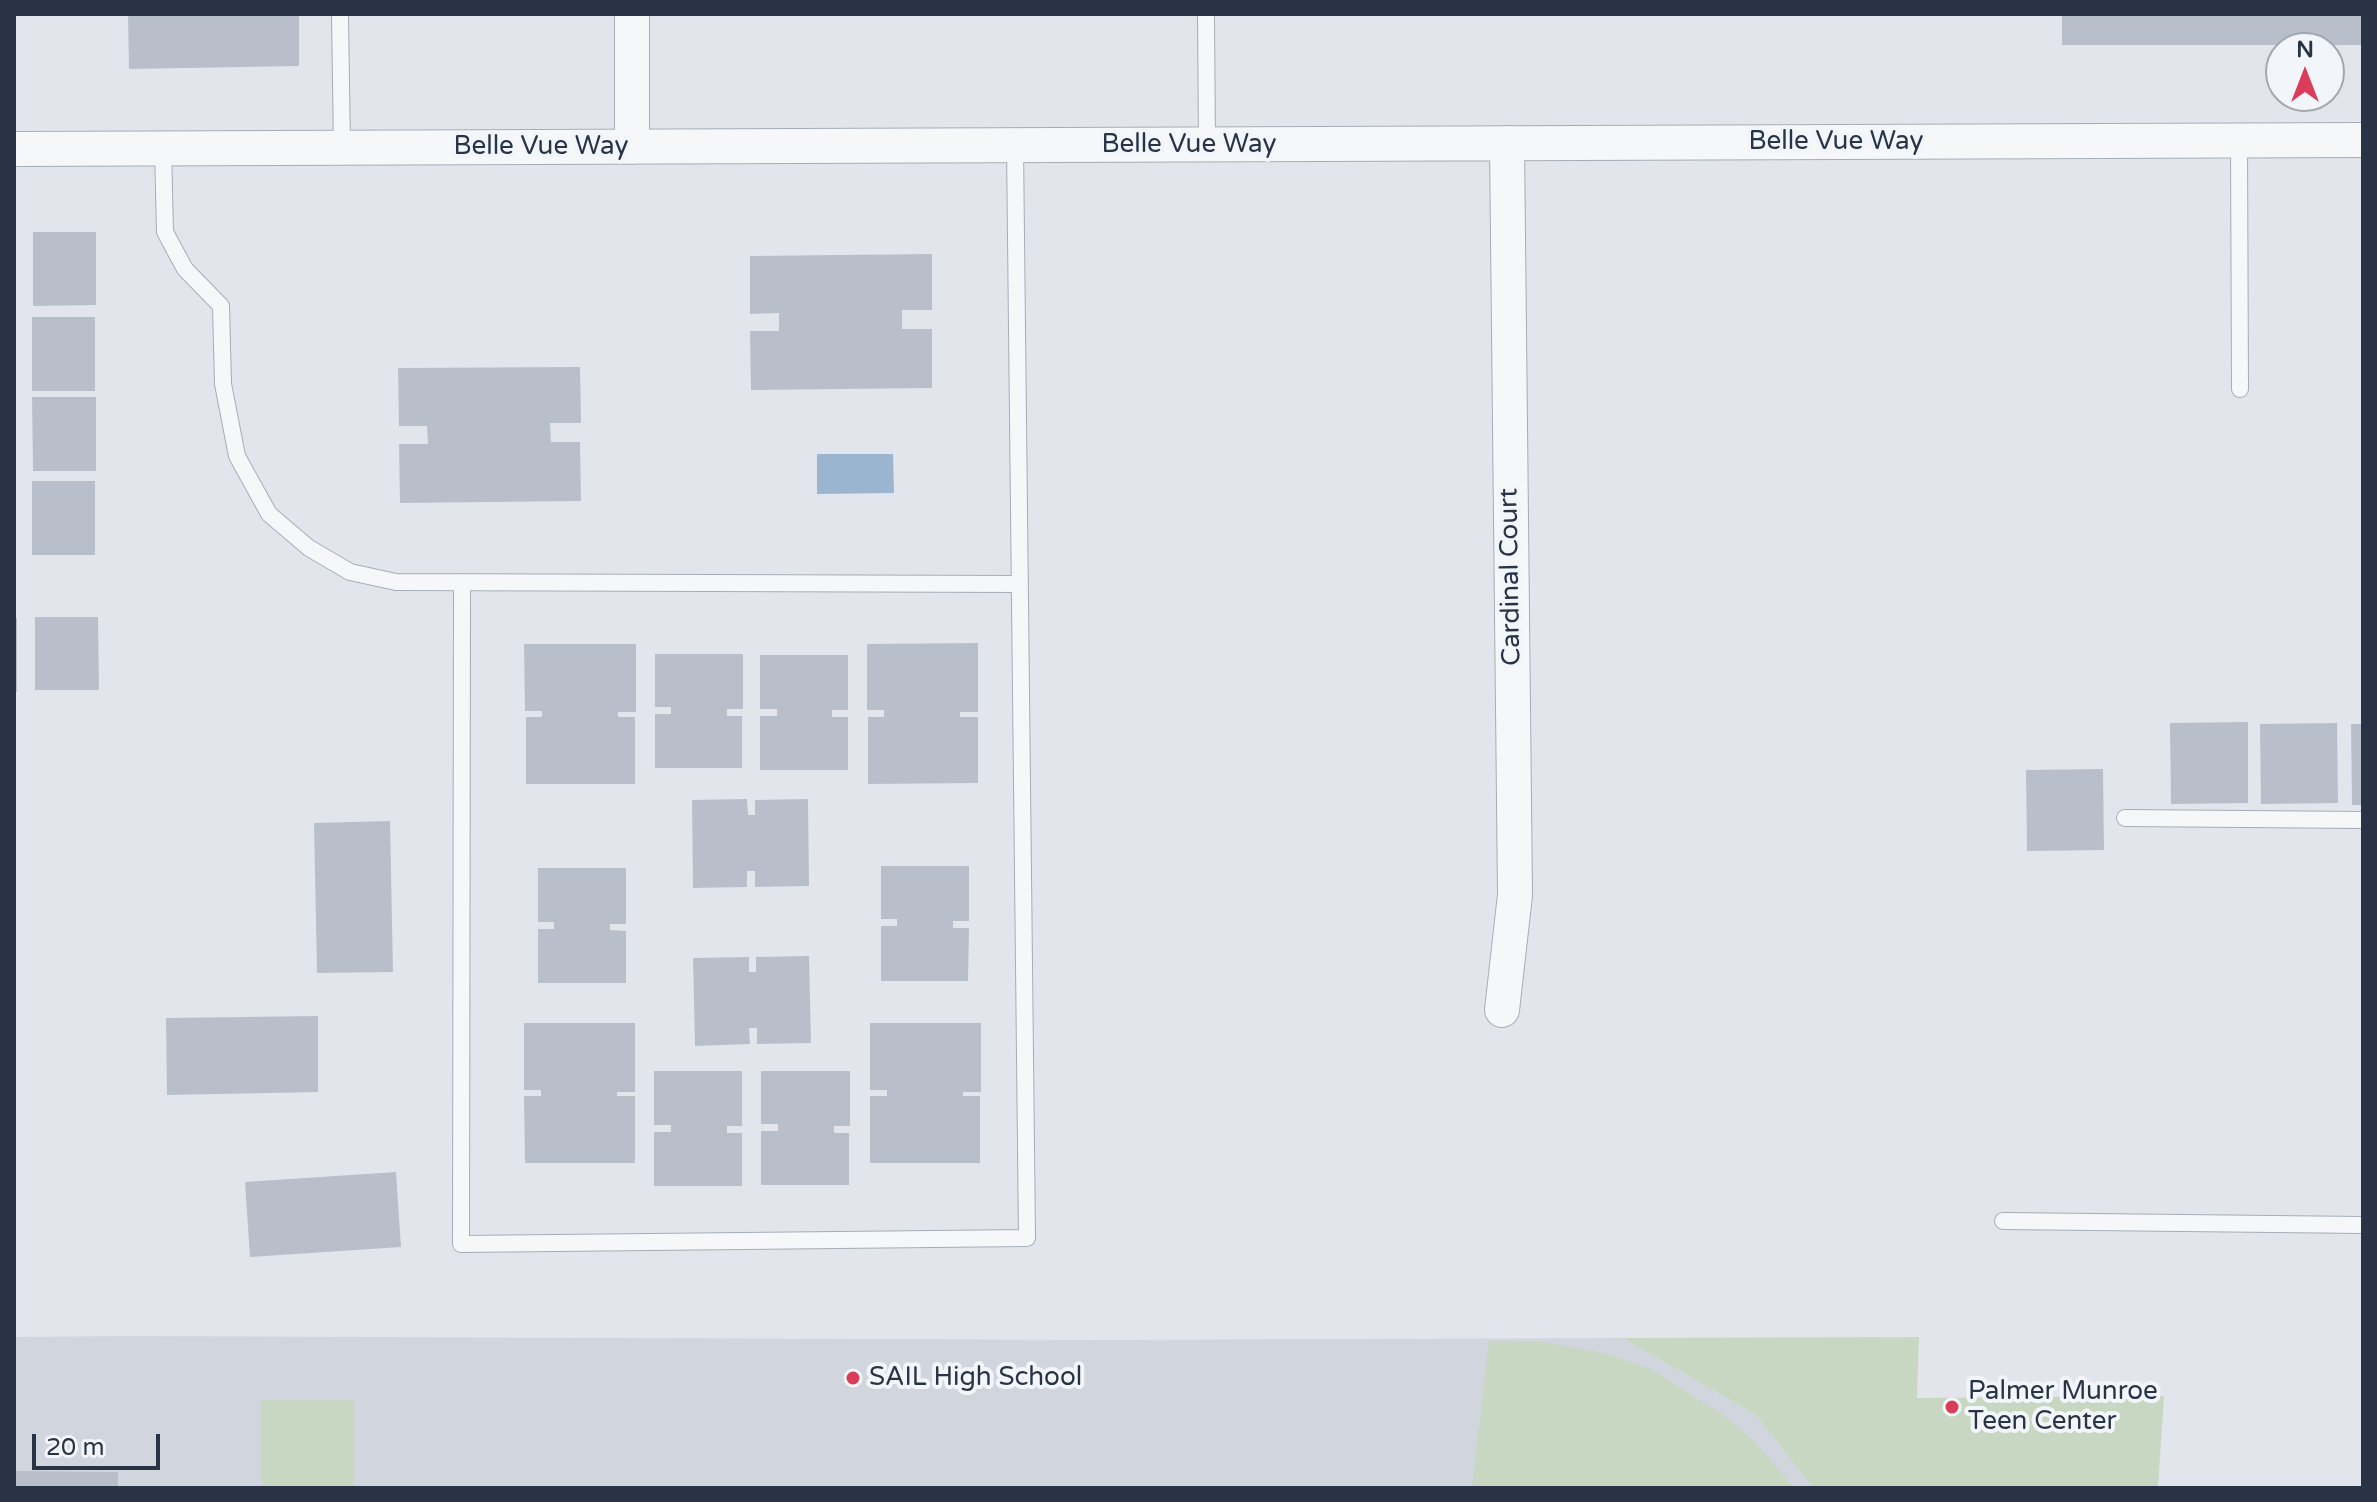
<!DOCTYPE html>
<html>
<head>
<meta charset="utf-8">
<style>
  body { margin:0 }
  #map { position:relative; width:2377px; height:1502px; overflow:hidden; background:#e2e6ec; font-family:"Varela Round",sans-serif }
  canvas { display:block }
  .frame { position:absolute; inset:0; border:16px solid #283446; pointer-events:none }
  .north { position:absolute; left:2265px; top:32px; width:80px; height:80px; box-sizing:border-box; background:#f2f5f9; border:2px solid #a1a8b1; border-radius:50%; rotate:0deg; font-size:22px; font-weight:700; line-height:32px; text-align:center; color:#283446 }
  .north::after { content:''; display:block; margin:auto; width:28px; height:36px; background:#db3c59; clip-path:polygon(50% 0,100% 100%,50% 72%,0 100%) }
  .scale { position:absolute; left:32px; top:1434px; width:128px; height:36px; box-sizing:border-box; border:4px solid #283446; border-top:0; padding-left:10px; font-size:24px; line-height:28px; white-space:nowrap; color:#283446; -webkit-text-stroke:6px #f2f5f9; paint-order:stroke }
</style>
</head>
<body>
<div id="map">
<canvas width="2377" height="1502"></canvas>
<div class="frame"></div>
<div class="north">N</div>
<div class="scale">20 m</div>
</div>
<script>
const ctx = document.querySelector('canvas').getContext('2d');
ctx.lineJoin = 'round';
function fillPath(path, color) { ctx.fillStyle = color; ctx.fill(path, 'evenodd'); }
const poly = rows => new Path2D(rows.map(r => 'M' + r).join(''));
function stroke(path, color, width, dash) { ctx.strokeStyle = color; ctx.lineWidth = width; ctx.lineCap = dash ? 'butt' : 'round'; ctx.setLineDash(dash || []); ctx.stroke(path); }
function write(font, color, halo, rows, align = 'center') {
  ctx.font = font + ' "Varela Round",sans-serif'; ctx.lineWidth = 8; ctx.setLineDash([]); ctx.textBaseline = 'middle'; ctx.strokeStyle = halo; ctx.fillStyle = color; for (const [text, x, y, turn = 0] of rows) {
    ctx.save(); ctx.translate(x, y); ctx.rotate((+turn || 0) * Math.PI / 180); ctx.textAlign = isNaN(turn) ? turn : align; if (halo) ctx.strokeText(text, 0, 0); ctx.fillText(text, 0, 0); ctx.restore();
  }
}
fillPath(poly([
  [131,1336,1095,1340,1623,1338,1756,1415,1813,1488,14,1488,14,1337]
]), '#d0d5de');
fillPath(poly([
  [1919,1337,1917,1398,2164,1396,2158,1488,1813,1488,1756,1415,1623,1338],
  [1489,1341,1541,1342,1599,1352,1647,1367,1723,1415,1755,1442,1794,1488,1472,1488],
  [261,1400,354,1400,354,1488,261,1488]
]), '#c8d7c2');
fillPath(poly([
  [817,454,893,454,894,493,817,494]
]), '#9ab5cf');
fillPath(poly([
  [128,14,299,14,299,66,129,69],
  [2062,14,2363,14,2363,45,2062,45],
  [33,232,96,232,96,305,33,306],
  [932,254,932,310,902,310,902,329,932,329,932,388,751,390,750,331,779,331,779,313,750,314,750,256],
  [32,317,95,317,95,391,32,391],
  [580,367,581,423,550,423,551,442,580,442,581,501,400,503,399,444,428,444,427,426,399,426,398,368],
  [32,397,96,397,96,471,33,471],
  [32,481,95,481,95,555,32,555],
  [35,617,98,617,99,690,35,690],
  [14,618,17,618,17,692,14,692],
  [978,643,978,712,960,712,960,717,978,717,978,783,868,784,868,717,884,717,884,710,867,710,867,644],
  [524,644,636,644,636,712,618,712,618,717,635,717,635,784,526,784,526,717,542,717,542,711,525,711],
  [655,654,743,654,743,709,727,709,727,716,742,716,742,768,655,768,655,714,671,714,671,707,655,707],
  [760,655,848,655,848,710,832,710,832,717,848,717,848,770,760,770,760,716,777,716,777,709,760,709],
  [2248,722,2248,803,2171,804,2170,723],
  [2337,723,2338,803,2261,804,2260,724],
  [2351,724,2363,724,2363,805,2352,805],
  [2103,769,2104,850,2027,851,2026,770],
  [747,799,748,815,755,815,755,800,808,799,809,886,755,887,755,871,747,871,747,887,693,888,692,800],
  [390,821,393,972,317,973,314,823],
  [881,866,969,866,969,921,953,921,953,928,969,928,968,981,881,981,881,926,897,926,897,919,881,919],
  [538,868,626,868,626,924,610,924,610,930,626,931,626,983,538,983,538,929,554,929,554,922,538,922],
  [809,956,811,1043,757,1044,757,1028,749,1028,750,1044,695,1046,693,958,749,957,749,972,756,972,756,957],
  [318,1016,318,1092,167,1095,166,1018],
  [524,1023,635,1023,635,1092,617,1092,617,1096,635,1096,635,1163,525,1163,524,1096,541,1096,541,1090,524,1090],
  [870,1023,981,1023,981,1092,963,1092,963,1096,980,1096,980,1163,870,1163,870,1096,887,1096,887,1090,870,1090],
  [654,1071,742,1071,742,1126,727,1126,727,1133,742,1133,742,1186,654,1186,654,1132,671,1132,671,1125,654,1125],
  [761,1071,850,1071,850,1126,834,1126,834,1133,849,1133,849,1185,761,1185,761,1131,778,1131,778,1124,761,1124],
  [396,1172,401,1247,250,1257,245,1182],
  [14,1471,118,1472,118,1488,14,1488]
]), '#b9bfca');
const lane = poly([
  [340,14,342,148],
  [1206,14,1207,145],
  [2239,141,2240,389],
  [163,148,165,232,185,269,221,306,223,384,237,456,269,514,309,548,350,572,396,582,1020,584],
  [462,582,461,1244,1027,1238,1015,146],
  [2125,818,2363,820],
  [2003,1221,2363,1225]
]);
const street = poly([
  [632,14,632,147],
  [14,149,2363,140],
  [1502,1010,1515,895,1507,143]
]);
stroke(lane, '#a6adb7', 18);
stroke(street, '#a6adb7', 36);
stroke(lane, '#f5f7f9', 16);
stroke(street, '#f5f7f9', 34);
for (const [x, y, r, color] of [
  [853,1378,8,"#db3c59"],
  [1952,1407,8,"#db3c59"]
]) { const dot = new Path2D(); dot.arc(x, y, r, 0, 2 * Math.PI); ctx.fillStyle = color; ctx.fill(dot); stroke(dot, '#f2f5f9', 3); }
write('26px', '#283446', '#f2f5f9', [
  ["Belle Vue Way",1836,142],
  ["Belle Vue Way",1189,145],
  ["Belle Vue Way",541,147],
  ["Cardinal Court",1511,577,-91]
]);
write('26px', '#283446', '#f2f5f9', [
  ["SAIL High School",869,1378],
  ["Palmer Munroe",1968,1392],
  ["Teen Center",1968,1422]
], 'left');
</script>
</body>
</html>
